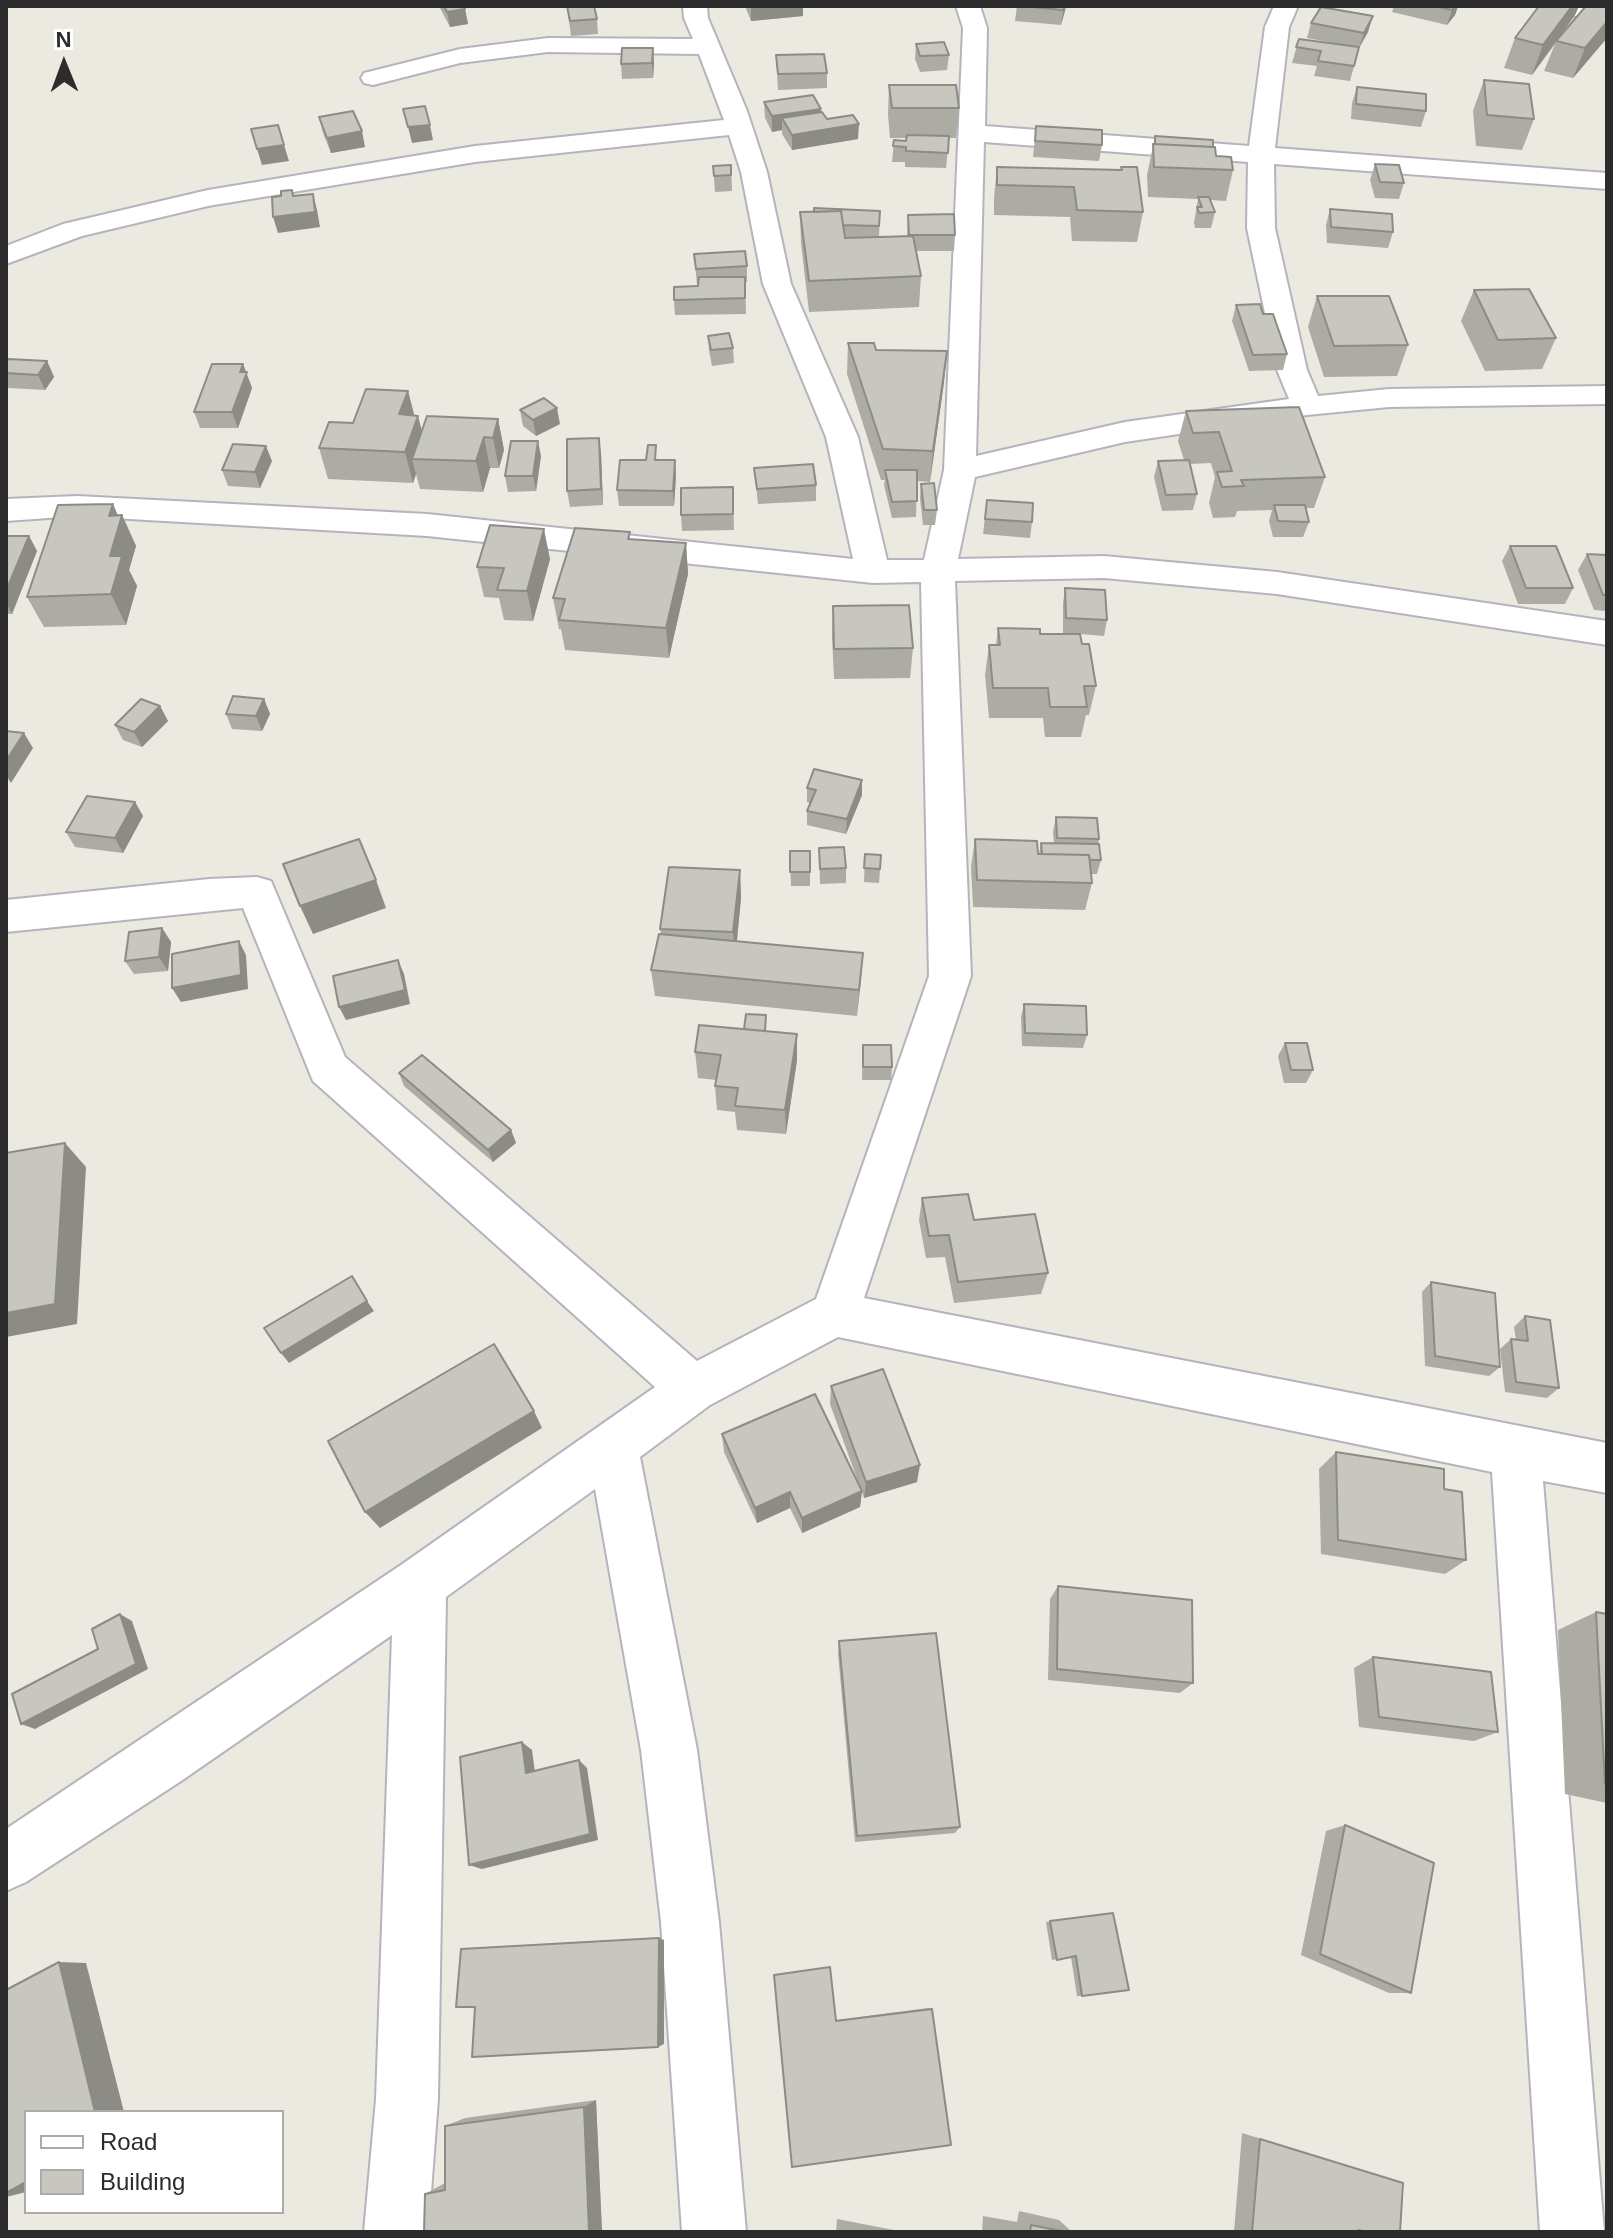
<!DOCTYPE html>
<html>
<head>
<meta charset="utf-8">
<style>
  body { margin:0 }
  #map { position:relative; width:1613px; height:2238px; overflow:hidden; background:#ece9e0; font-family:Helvetica,sans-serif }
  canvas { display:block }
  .frame { position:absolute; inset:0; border:8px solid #2c2c2c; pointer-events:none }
  .legend { position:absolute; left:24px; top:2110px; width:260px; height:104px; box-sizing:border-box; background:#fff; border:2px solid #ababab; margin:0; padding:10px 14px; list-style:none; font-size:24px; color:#2c2c2c }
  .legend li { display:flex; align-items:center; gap:16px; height:40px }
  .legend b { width:40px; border:2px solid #ababab }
  .north { position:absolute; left:24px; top:24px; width:80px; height:80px; -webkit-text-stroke:6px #fff; paint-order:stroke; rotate:359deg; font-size:22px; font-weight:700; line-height:32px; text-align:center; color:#2c2c2c }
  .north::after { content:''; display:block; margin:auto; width:28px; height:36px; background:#2c2c2c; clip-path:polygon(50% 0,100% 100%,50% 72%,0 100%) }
</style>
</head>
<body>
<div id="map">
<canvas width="1613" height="2238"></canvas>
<div class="frame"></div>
<ul class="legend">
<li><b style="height:10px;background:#fff"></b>Road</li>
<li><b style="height:22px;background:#c8c7bf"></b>Building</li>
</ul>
<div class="north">N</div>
</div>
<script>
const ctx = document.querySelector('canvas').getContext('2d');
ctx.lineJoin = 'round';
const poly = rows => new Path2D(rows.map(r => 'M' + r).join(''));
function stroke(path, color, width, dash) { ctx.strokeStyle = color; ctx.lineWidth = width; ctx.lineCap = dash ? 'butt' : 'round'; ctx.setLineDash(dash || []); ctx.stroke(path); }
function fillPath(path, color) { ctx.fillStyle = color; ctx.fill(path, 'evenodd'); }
const minor = poly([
  [683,6,707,6,708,18,747,111,767,172,791,284,858,437,887,560,924,560,944,470,963,28,956,6,980,6,987,28,985,126,1249,146,1265,27,1274,6,1298,6,1289,27,1275,148,1607,173,1607,189,1274,164,1275,228,1307,370,1318,396,1389,389,1607,386,1607,404,1389,407,1307,415,1125,442,975,477,958,559,1104,556,1277,572,1607,621,1607,645,1277,594,1104,578,955,581,971,976,864,1298,1607,1443,1607,1493,1543,1481,1604,2232,1540,2232,1492,1472,838,1337,710,1405,640,1457,697,1750,719,1922,746,2232,682,2232,661,1922,641,1750,595,1489,446,1597,438,2099,428,2232,364,2232,376,2099,392,1635,181,1781,26,1882,6,1891,6,1829,401,1565,655,1387,313,1081,243,908,6,932,6,900,209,879,257,877,271,881,345,1057,697,1361,816,1299,929,976,921,582,873,583,427,536,77,516,6,521,6,499,77,496,427,514,853,559,826,437,763,284,741,172,729,135,475,162,208,206,82,236,6,264,6,246,63,224,208,190,475,146,724,120,699,54,548,52,460,63,373,85,364,83,361,78,364,73,460,49,548,38,693,39,684,18,683,6],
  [984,142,1248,162,1247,228,1277,370,1289,399,1125,422,976,456,984,142],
  [1556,6,1592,6,1607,11,1607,26,1560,11,1556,6]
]);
stroke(minor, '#b4b4be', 4);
fillPath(minor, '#fff');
fillPath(poly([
  [439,6,464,6,468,24,450,27],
  [567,6,597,19,598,34,571,36],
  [745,6,803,6,803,16,751,21],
  [1017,6,1066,6,1061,25,1015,21],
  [1394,6,1458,6,1455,15,1447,25,1392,12],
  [1539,6,1579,6,1575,15,1563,32,1607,6,1607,38,1573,78,1544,71,1555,44,1532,75,1504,68,1515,38],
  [1311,23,1368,32,1359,48,1350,81,1314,76,1317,66,1292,63,1299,39,1349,46,1307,38],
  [916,44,949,55,947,70,920,72,915,59],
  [776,55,827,73,827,88,778,90],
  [654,63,653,78,622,79,621,64],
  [1484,80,1534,119,1522,150,1476,146,1473,111],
  [889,85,959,108,956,138,949,138,946,168,905,167,905,162,892,162,894,140,906,141,906,138,890,138,888,115],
  [1357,87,1426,111,1421,127,1351,119,1352,103],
  [764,102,821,109,821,112,827,119,858,139,792,150,782,134,782,130,772,132,765,118],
  [319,117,365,147,331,153,323,133],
  [1036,126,1102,145,1099,161,1033,157],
  [1155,136,1213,147,1216,156,1233,170,1226,201,1210,200,1215,212,1211,228,1195,228,1194,223,1198,199,1148,197,1147,175],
  [1375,164,1404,183,1399,199,1375,198,1370,180],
  [731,165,732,191,715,192,713,166],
  [997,167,1121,170,1121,167,1143,212,1137,242,1072,241,1070,217,994,215,994,198],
  [1330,209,1393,232,1388,248,1327,243,1326,225],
  [880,211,879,237,907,236,908,215,955,235,954,251,916,251,921,276,919,307,809,312,801,243,800,212],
  [694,254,747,266,747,282,745,282,746,314,675,315,674,300,698,286,698,284,697,285],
  [1474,290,1556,338,1542,369,1485,371,1461,321],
  [1317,296,1408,345,1397,376,1324,377,1308,327],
  [1236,305,1263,314,1287,354,1283,370,1249,371,1232,321],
  [708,336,733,348,734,363,712,366,709,351],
  [848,343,876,350,944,382,930,482,917,481,916,517,892,518,884,485,885,480,881,480,847,374],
  [47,361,54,377,45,390,8,388,6,385,6,362],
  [243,364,252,388,238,428,200,428,194,412],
  [408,391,414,415,422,431,498,419,504,450,499,468,490,468,483,492,420,489,416,474,413,483,328,479,319,448,353,423],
  [520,410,560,424,536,436,523,426],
  [1186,411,1325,477,1314,508,1305,508,1309,522,1303,537,1273,537,1269,521,1272,510,1237,511,1235,517,1213,518,1209,503,1215,477,1211,463,1189,464,1197,494,1193,510,1162,511,1154,477,1158,461,1184,460,1178,441],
  [601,453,603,505,570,507,567,491],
  [541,456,536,491,508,492,505,476],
  [658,460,675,460,676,476,674,506,619,506,617,490],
  [272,461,260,488,228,486,222,470],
  [754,468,816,485,816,501,758,504],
  [921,484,937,510,935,525,923,525,920,499],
  [733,487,734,530,682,531,681,515],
  [987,500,1032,522,1030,538,983,534],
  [122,515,136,546,129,570,137,586,126,625,44,627,27,597,118,516],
  [630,532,630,539,686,543,688,574,669,658,565,650,561,629,559,629,553,598],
  [6,536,29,536,37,551,12,614,6,614],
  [1510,546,1573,588,1565,604,1518,604,1502,561],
  [1587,554,1607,555,1607,611,1594,610,1578,570],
  [550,559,533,621,504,620,499,598,484,597,477,567],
  [1065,588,1107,620,1104,636,1080,634,1082,644,1096,686,1089,715,1086,715,1081,737,1045,737,1043,718,989,718,985,675,989,645,996,645,998,628,1040,634,1077,634,1063,633,1063,603],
  [833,606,913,648,910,678,834,679,832,636],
  [264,699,270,714,262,731,232,729,226,714],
  [160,706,168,721,142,747,123,740,115,725],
  [807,788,862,795,846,834,807,825,807,811,810,803,807,802],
  [135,802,143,816,123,853,75,847,66,832],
  [1056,817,1099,839,1098,844,1101,860,1097,874,1091,874,1092,883,1085,910,973,907,971,867,975,839,1039,854,1041,843,1054,843,1053,832],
  [819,848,846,868,846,883,820,884],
  [790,851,810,851,810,886,791,886],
  [865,854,881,855,879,883,864,882],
  [740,870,741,898,737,941,863,953,857,1016,655,996,651,970,661,934,660,929],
  [162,928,171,942,168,971,134,974,125,961],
  [1024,1004,1087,1035,1083,1048,1022,1046,1021,1017],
  [766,1032,797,1060,786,1134,737,1130,735,1112,717,1110,715,1086,716,1080,698,1078,695,1052],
  [1285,1043,1313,1070,1306,1083,1284,1083,1278,1056],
  [863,1045,892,1067,891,1080,862,1080],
  [399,1073,511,1130,516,1143,493,1162,404,1086],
  [922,1198,974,1220,1048,1273,1041,1294,954,1303,945,1257,926,1258,919,1220],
  [1431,1282,1500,1367,1489,1376,1425,1366,1422,1292],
  [1525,1316,1559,1388,1547,1398,1505,1392,1500,1349,1511,1339,1516,1340,1514,1327],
  [831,1386,917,1482,864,1498,862,1492,860,1507,802,1533,790,1508,757,1523,724,1452,722,1434,860,1487,830,1404],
  [1336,1452,1444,1489,1466,1560,1445,1574,1321,1554,1319,1469],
  [1058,1586,1193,1683,1180,1693,1048,1680,1050,1599],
  [1596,1612,1607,1614,1607,1803,1565,1794,1558,1630],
  [839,1641,960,1827,955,1833,855,1842,838,1653],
  [1373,1657,1498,1732,1474,1741,1359,1727,1354,1668],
  [1345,1825,1411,1993,1389,1993,1301,1955,1326,1831],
  [1113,1913,1082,1996,1077,1996,1071,1957,1052,1960,1046,1922],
  [928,2008,932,2009,951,2145,836,2020],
  [596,2100,602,2232,425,2194,445,2183,445,2126,465,2118],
  [1242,2133,1403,2183,1359,2230,1359,2232,1234,2232],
  [1019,2211,1059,2220,1072,2232,982,2232,983,2216,1017,2222],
  [837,2219,904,2232,836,2232]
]), '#acaba4');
fillPath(poly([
  [751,6,803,6,803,16,751,21],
  [1064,6,1066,6,1065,11,1061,25],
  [1455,6,1458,6,1455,15,1447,25,1452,10],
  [1572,6,1579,6,1575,15,1532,75,1543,45],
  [465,9,468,24,450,27,447,12],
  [1373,16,1368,32,1359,48,1364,33],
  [1607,22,1607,38,1573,78,1585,48],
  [653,48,654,63,653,78,652,63],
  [821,109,821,124,782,118,782,130,772,132,772,116],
  [859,124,858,139,792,150,792,135],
  [430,125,433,140,412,143,408,127],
  [362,131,365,147,331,153,327,138],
  [284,145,289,161,262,165,257,149],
  [313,194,317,210,320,227,278,233,273,217],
  [947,351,944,382,930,482,933,451],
  [47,361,54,377,45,390,38,375],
  [243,364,252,388,238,428,232,412,240,372],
  [408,391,416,422,399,414],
  [557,408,560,424,536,436,533,420],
  [418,416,426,446,412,459,416,474,413,483,405,452],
  [498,419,504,450,499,468,493,438],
  [484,437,490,468,483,492,476,461],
  [599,438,601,453,603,505,601,489],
  [538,441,541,456,536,491,533,476],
  [266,446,272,461,260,488,255,472],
  [675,460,676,476,674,506,673,491],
  [113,504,120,520,122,515,136,546,129,570,137,586,126,625,111,594,109,516],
  [544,529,550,559,533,621,527,591],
  [29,536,37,551,12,614,6,603,6,591],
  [686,543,688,574,669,658,666,628],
  [264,699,270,714,262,731,256,716],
  [160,706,168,721,142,747,134,732],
  [24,733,33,748,11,783,6,775,6,761],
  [862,780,862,795,846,834,847,819],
  [135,802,143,816,123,853,115,838],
  [740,870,741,898,735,959,733,932],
  [376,880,386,908,313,934,300,906],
  [162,928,171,942,168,971,159,957],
  [239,941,246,955,248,989,181,1002,172,988],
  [863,953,861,979,857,1016,859,990],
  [398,960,404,974,410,1004,346,1020,339,1007],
  [797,1034,797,1060,786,1134,785,1110],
  [511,1130,516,1143,493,1162,488,1150],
  [65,1143,86,1167,77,1324,6,1337,6,1313],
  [367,1301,374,1311,289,1363,281,1353],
  [534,1411,542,1428,380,1528,365,1512],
  [920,1465,917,1482,864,1498,866,1482],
  [862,1491,860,1507,802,1533,802,1518],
  [790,1492,790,1508,757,1523,755,1508],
  [120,1614,132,1621,148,1669,35,1729,21,1724,136,1664],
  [522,1742,532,1750,536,1780,526,1773],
  [579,1760,587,1768,598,1840,482,1869,469,1865],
  [659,1938,664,1940,664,2044,658,2047],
  [59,1962,86,1963,124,2112,95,2112],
  [596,2100,602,2232,589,2232,584,2107],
  [26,2182,26,2192,6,2197,6,2193]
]), '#8c8b86');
const building = poly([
  [444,6,464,6,465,9,447,12,444,6],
  [567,6,594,6,597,19,570,21,567,6],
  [1022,6,1064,6,1063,10,1022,6],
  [1435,6,1455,6,1452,10,1435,6],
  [1539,6,1572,6,1543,45,1515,38,1539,6],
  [1586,6,1607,6,1607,22,1585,48,1556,41,1586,6],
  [1321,7,1373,16,1364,33,1311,23,1321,7],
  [1299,39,1359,47,1354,66,1318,61,1321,51,1296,47,1299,39],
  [944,42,949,55,920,56,916,44,944,42],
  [622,48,653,48,652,63,621,64,622,48],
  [824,54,827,73,778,74,776,55,824,54],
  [1484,80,1529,84,1534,119,1487,115,1484,80],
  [889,85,956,85,959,108,892,108,889,85],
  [1357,87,1426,94,1426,111,1356,104,1357,87],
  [813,95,821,109,772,116,764,102,813,95],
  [425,106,430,125,408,127,403,109,425,106],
  [353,111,362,131,327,138,319,117,353,111],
  [822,112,827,119,853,115,859,124,792,135,782,118,822,112],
  [278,125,284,145,257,149,251,129,278,125],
  [1036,126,1102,130,1102,145,1035,141,1036,126],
  [907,135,949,136,948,153,906,151,906,147,893,146,894,140,906,141,907,135],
  [1155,136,1213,140,1213,147,1155,144,1155,136],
  [1153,144,1215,147,1216,156,1231,157,1233,170,1154,167,1153,144],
  [1375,164,1399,165,1404,183,1380,182,1375,164],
  [731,165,731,175,714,176,713,166,731,165],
  [997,167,1122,170,1121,167,1137,167,1143,212,1077,210,1074,187,997,185,997,167],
  [292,190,293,196,313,194,315,212,273,217,272,197,281,196,281,191,292,190],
  [1198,197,1209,197,1215,212,1199,213,1197,207,1202,207,1198,197],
  [814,208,880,211,879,226,843,225,841,211,814,212,814,208],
  [1330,209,1392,214,1393,232,1331,227,1330,209],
  [841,211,845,238,913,236,921,276,809,281,800,212,841,211],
  [954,214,955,235,909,235,908,215,954,214],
  [745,251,747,266,696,269,694,254,745,251],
  [699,277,745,277,745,298,674,300,674,287,698,286,699,277],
  [1529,289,1556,338,1498,340,1474,290,1529,289],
  [1317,296,1389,296,1408,345,1334,346,1317,296],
  [1260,304,1263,314,1273,314,1287,354,1253,355,1236,305,1260,304],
  [729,333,733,348,711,350,708,336,729,333],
  [848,343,874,343,876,350,947,351,933,451,883,449,848,343],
  [8,359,47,361,38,375,6,373,6,362,8,359],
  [212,364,243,364,240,372,247,372,232,412,194,412,212,364],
  [366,389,408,391,399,414,418,416,405,452,319,448,329,422,353,423,366,389],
  [544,398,557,408,533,420,520,410,544,398],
  [1299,407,1325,477,1241,480,1244,486,1222,487,1217,472,1232,471,1219,432,1193,433,1186,411,1299,407],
  [427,416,498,419,493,438,484,437,476,461,412,459,427,416],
  [599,438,601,489,567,491,567,439,599,438],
  [511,441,538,441,533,476,505,476,511,441],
  [233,444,266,446,255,472,222,470,233,444],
  [648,445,656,445,655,460,675,460,673,491,617,490,620,460,646,460,648,445],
  [1189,460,1197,494,1166,495,1158,461,1189,460],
  [813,464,816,485,757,489,754,468,813,464],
  [885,470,917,470,917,501,892,502,885,470],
  [934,483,937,510,924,510,921,484,934,483],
  [733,487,733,514,681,515,681,488,733,487],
  [987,500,1033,503,1032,522,985,519,987,500],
  [113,504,109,516,122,515,110,556,122,556,111,594,27,597,58,505,113,504],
  [1274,505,1305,505,1309,522,1278,521,1274,505],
  [490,525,544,529,527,591,497,590,504,568,477,567,490,525],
  [575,528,630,532,628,539,686,543,666,628,559,620,565,599,553,598,575,528],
  [6,536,29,536,6,591,6,536],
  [1510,546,1556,546,1573,588,1526,588,1510,546],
  [1587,554,1607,555,1607,595,1603,595,1587,554],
  [1065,588,1105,590,1107,620,1066,618,1065,588],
  [909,605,913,648,834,649,833,606,909,605],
  [998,628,1040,629,1040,634,1080,634,1082,644,1089,644,1096,686,1084,686,1087,707,1050,707,1048,688,993,688,989,645,1000,645,998,628],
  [233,696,264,699,256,716,226,714,233,696],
  [141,699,160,706,134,732,115,725,141,699],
  [6,731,24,733,6,761,6,731],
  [814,769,862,780,847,819,807,811,816,790,807,788,814,769],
  [87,796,135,802,115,838,66,832,87,796],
  [1056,817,1097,818,1099,839,1057,838,1056,817],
  [359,839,376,880,300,906,283,864,359,839],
  [975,839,1037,841,1038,854,1089,855,1092,883,977,880,975,839],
  [1041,843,1099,844,1101,860,1090,860,1089,855,1042,854,1041,843],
  [844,847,846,868,820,869,819,848,844,847],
  [790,851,810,851,810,872,790,872,790,851],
  [865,854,881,855,880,869,864,868,865,854],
  [669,867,740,870,733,932,660,929,669,867],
  [162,928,159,957,125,961,129,932,162,928],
  [659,934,863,953,859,990,651,970,659,934],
  [239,941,241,975,172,988,172,954,239,941],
  [398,960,405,990,339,1007,333,976,398,960],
  [1024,1004,1086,1006,1087,1035,1025,1033,1024,1004],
  [746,1014,766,1015,765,1031,744,1029,746,1014],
  [699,1025,797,1034,785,1110,735,1106,738,1088,715,1086,721,1055,695,1052,699,1025],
  [1285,1043,1307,1043,1313,1070,1291,1070,1285,1043],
  [863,1045,891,1045,892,1067,863,1067,863,1045],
  [422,1055,511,1130,488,1150,399,1073,422,1055],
  [65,1143,55,1304,6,1313,6,1153,65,1143],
  [968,1194,974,1220,1035,1214,1048,1273,958,1282,949,1235,929,1236,922,1198,968,1194],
  [352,1276,367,1301,281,1353,264,1328,352,1276],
  [1431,1282,1495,1293,1500,1367,1435,1356,1431,1282],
  [1525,1316,1550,1320,1559,1388,1516,1382,1511,1339,1528,1341,1525,1316],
  [494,1344,534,1411,365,1512,328,1441,494,1344],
  [883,1369,920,1465,866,1482,831,1386,883,1369],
  [815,1394,862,1491,802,1518,790,1492,755,1508,722,1434,815,1394],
  [1336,1452,1444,1469,1444,1489,1462,1492,1466,1560,1338,1540,1336,1452],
  [1058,1586,1192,1600,1193,1683,1057,1669,1058,1586],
  [1596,1612,1607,1614,1607,1784,1605,1784,1596,1612],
  [120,1614,136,1664,21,1724,12,1694,98,1649,92,1629,120,1614],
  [936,1633,960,1827,857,1836,839,1641,936,1633],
  [1373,1657,1491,1672,1498,1732,1379,1717,1373,1657],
  [522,1742,526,1773,579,1760,590,1834,469,1865,460,1757,522,1742],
  [1345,1825,1434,1863,1411,1993,1320,1954,1345,1825],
  [1113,1913,1129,1990,1082,1996,1076,1956,1057,1960,1050,1921,1113,1913],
  [659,1938,658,2047,472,2057,475,2007,456,2007,461,1949,659,1938],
  [59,1962,95,2112,26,2112,26,2182,6,2193,6,1990,59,1962],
  [830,1967,836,2021,932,2009,951,2145,792,2167,774,1975,830,1967],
  [584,2107,589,2232,424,2232,425,2194,445,2190,445,2126,584,2107],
  [1260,2139,1403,2183,1400,2232,1364,2232,1359,2230,1359,2232,1252,2232,1260,2139],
  [1031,2225,1066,2232,1030,2232,1031,2225]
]);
fillPath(building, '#c8c7bf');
stroke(building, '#8c8b86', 2);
</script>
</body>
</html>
